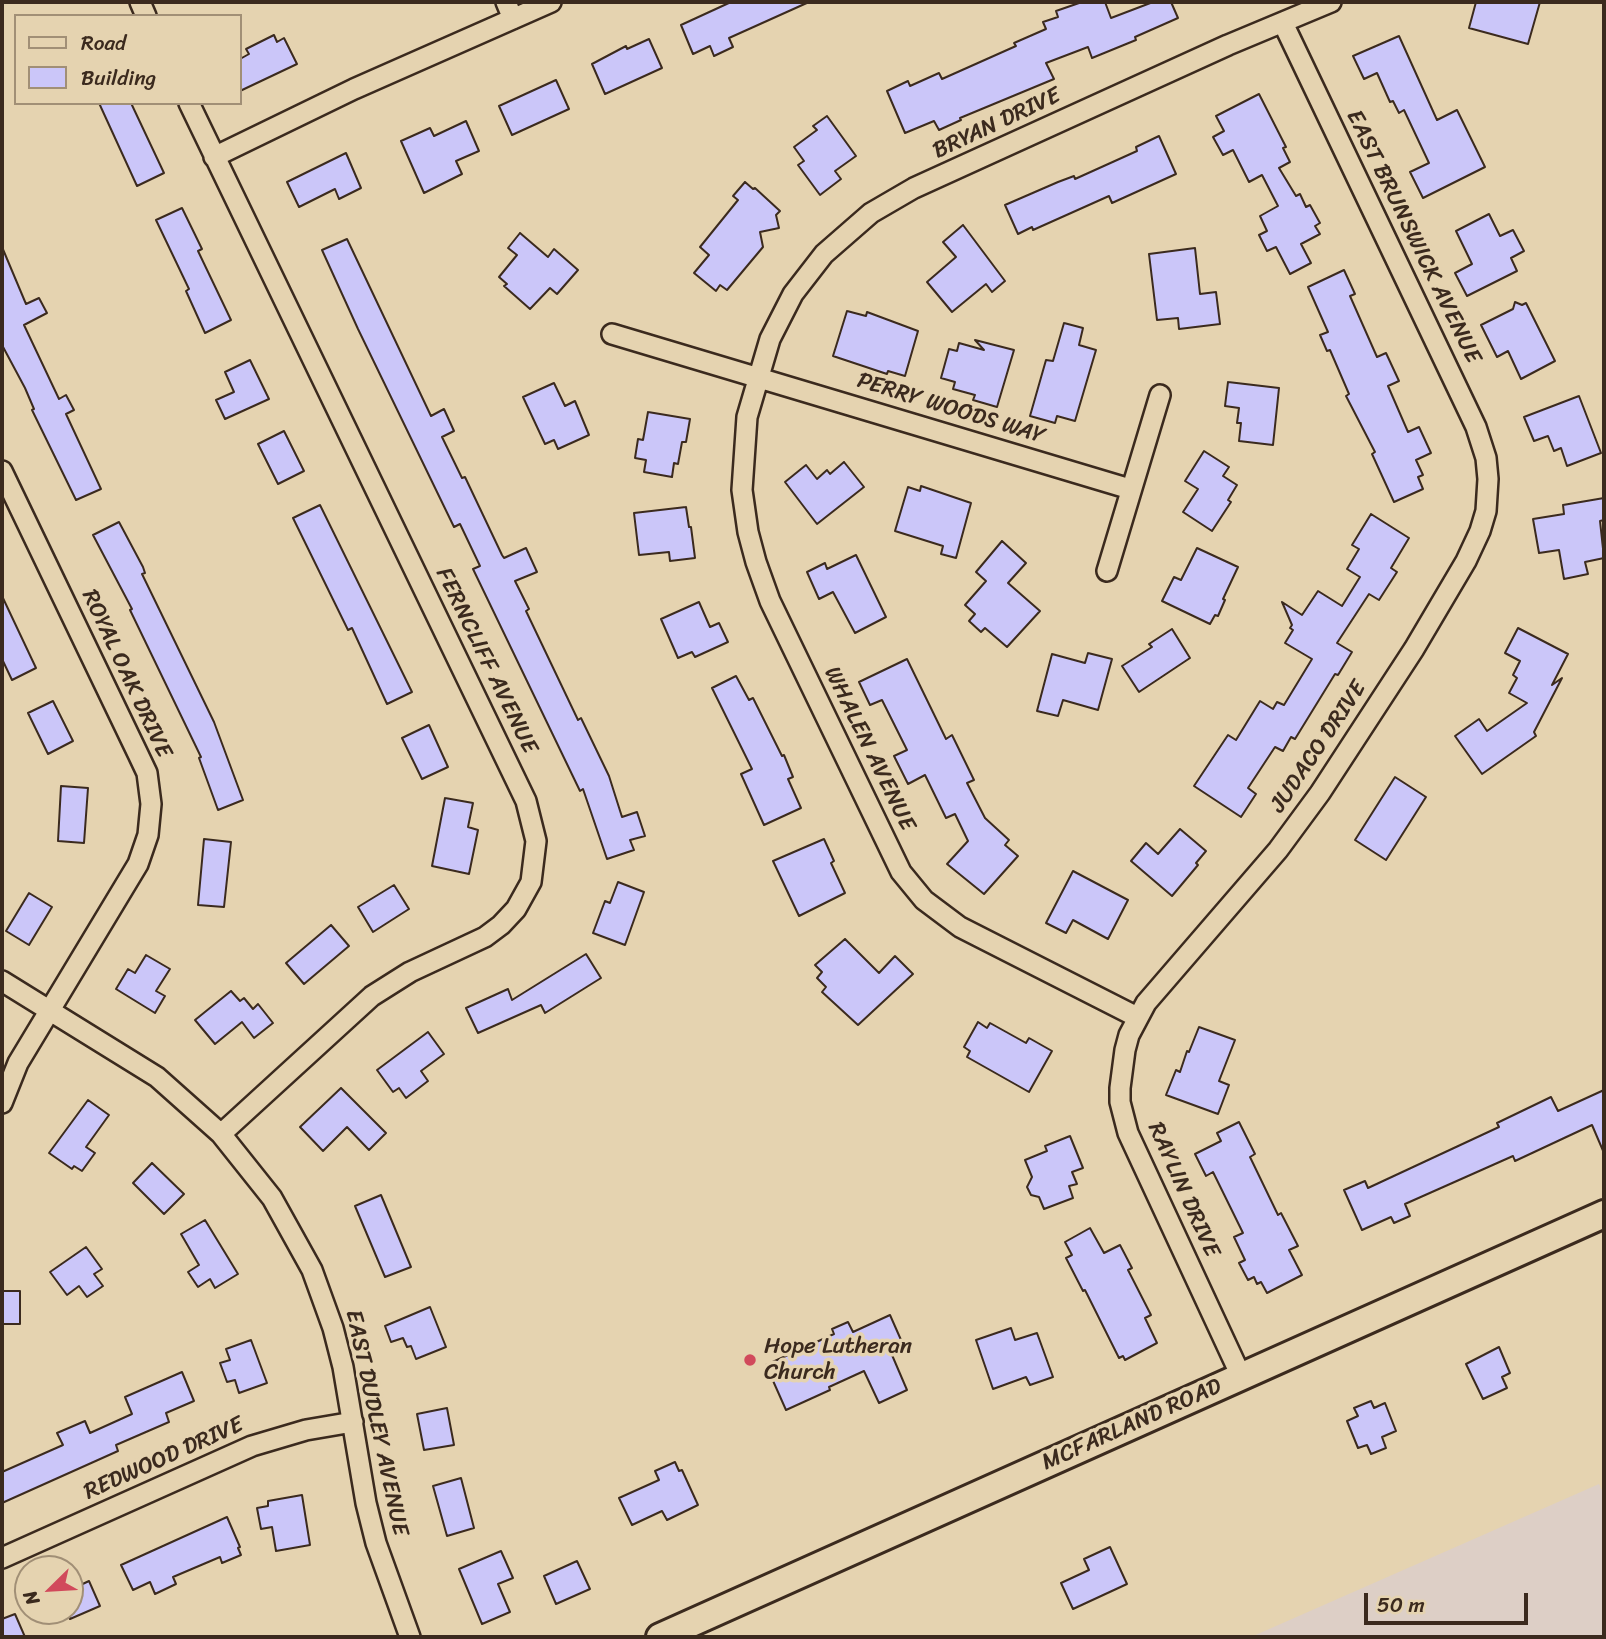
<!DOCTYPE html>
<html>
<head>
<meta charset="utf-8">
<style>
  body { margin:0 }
  #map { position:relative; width:1606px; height:1639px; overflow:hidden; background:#e5d3b0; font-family:Sriracha,sans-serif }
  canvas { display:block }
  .frame { position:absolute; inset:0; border:4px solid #3b2a1e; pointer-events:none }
  .legend { position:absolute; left:14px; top:14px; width:228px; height:91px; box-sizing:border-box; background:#e5d3b0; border:2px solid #a18f76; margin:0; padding:9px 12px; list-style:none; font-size:21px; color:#3b2a1e }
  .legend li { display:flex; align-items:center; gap:14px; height:35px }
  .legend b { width:35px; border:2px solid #a18f76 }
  .north { position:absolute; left:14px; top:1555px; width:70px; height:70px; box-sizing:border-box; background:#e5d3b0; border:2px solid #a18f76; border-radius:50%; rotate:246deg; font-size:19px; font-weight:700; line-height:28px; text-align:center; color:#3b2a1e }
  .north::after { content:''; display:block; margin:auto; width:24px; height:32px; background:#d1495b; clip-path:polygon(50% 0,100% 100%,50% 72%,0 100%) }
  .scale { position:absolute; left:1364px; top:1593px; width:164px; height:32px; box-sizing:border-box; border:4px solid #3b2a1e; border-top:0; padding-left:9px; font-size:21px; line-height:24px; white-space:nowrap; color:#3b2a1e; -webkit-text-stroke:5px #e5d3b0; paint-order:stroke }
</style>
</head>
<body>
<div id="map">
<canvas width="1606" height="1639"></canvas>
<div class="frame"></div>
<ul class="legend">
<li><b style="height:9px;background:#e5d3b0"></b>Road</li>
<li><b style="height:19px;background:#cbc6f9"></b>Building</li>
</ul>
<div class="north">N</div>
<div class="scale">50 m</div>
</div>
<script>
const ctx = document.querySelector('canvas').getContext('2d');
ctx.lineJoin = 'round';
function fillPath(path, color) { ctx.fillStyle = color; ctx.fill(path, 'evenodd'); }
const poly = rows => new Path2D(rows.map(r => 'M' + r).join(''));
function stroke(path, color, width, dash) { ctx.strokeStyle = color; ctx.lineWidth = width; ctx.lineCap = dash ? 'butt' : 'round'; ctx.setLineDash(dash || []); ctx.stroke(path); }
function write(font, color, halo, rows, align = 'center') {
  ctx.font = font + ' Sriracha,sans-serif'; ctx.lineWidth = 7; ctx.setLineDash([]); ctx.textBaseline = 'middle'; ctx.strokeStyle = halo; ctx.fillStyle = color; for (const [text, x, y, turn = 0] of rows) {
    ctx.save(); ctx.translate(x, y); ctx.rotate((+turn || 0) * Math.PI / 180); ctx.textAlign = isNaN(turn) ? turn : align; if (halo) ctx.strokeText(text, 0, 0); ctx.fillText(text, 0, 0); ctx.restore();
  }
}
fillPath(poly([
  [1599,1484,1604,1495,1604,1637,1251,1637]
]), '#ddcfc6');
const building = poly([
  [731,2,809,2,729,38,733,47,714,56,710,46,693,54,681,25,731,2],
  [1082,2,1105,2,1111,18,1153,2,1171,2,1178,18,1135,37,1136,40,1092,58,1088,47,1046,63,1054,79,960,118,961,120,939,130,934,121,905,133,887,91,908,81,910,86,939,73,942,79,1016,46,1014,43,1046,29,1043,22,1058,17,1056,11,1082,2],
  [1476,2,1540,2,1528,44,1469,28,1476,2],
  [274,35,277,42,284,38,297,64,240,91,240,59,249,54,246,49,274,35],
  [1399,36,1437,120,1457,110,1485,167,1423,198,1410,172,1429,163,1404,110,1399,113,1393,101,1390,102,1377,73,1364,79,1353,56,1399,36],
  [649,39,662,68,605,94,592,64,626,46,627,49,649,39],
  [556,80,569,109,512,135,499,106,556,80],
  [1259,94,1286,147,1283,148,1290,162,1279,168,1296,196,1300,194,1306,207,1310,205,1320,223,1315,226,1320,234,1301,244,1311,263,1290,274,1276,247,1267,251,1259,235,1267,231,1260,216,1278,206,1262,175,1249,182,1233,150,1223,155,1213,137,1224,131,1216,116,1259,94],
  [99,103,131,103,164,173,137,186,99,103],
  [827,116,856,156,835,171,841,179,820,195,798,165,804,161,794,147,817,130,813,126,827,116],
  [466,121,479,151,456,161,462,174,424,193,401,141,430,128,434,136,466,121],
  [1159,136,1176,174,1112,203,1109,196,1033,230,1032,227,1018,234,1005,205,1058,182,1074,176,1075,179,1137,151,1136,147,1159,136],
  [346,153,361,188,339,199,335,189,299,207,287,182,346,153],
  [745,182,753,189,755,188,780,211,776,215,779,228,760,232,763,247,727,290,720,285,716,291,694,273,709,255,700,247,738,200,733,196,745,182],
  [182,208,202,249,198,251,231,320,205,333,186,291,189,289,156,220,182,208],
  [1489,214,1500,236,1513,230,1524,251,1511,258,1517,271,1467,296,1455,273,1472,264,1456,231,1489,214],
  [963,225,1005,281,992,292,986,284,952,312,927,282,956,257,943,242,963,225],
  [520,233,548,257,554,249,578,270,557,294,550,288,530,309,504,286,507,284,499,277,517,255,508,248,520,233],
  [347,239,431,416,444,409,454,431,442,437,462,478,465,477,502,555,504,558,526,548,537,572,515,581,529,609,526,611,578,720,581,718,609,776,622,817,637,812,645,836,630,840,634,850,607,859,583,789,580,791,473,569,480,566,460,524,454,527,358,329,322,250,347,239],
  [2,247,26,304,39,298,47,313,24,325,59,399,66,395,74,410,66,414,101,489,76,500,32,410,34,409,25,388,2,345,2,247],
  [1195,248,1200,294,1216,292,1220,324,1179,329,1178,318,1157,320,1149,254,1195,248],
  [1344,270,1355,294,1350,296,1377,357,1386,353,1399,381,1388,386,1408,432,1419,427,1431,453,1416,460,1423,475,1418,477,1423,489,1394,502,1372,454,1375,452,1346,396,1349,394,1330,350,1327,351,1320,335,1328,332,1308,287,1344,270],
  [1515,302,1522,305,1526,303,1555,361,1521,379,1508,351,1497,357,1481,325,1513,309,1515,302],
  [847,311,866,316,867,312,918,331,905,376,888,371,887,374,833,356,847,311],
  [1064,323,1083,328,1079,345,1096,350,1075,421,1057,416,1055,423,1030,416,1046,360,1053,361,1064,323],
  [975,340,1014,350,997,407,973,400,975,395,953,389,955,382,941,378,949,349,957,351,959,343,984,350,975,340],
  [250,360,269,399,225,419,216,400,234,392,225,372,250,360],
  [1228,382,1279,388,1273,445,1239,441,1241,423,1237,423,1239,408,1225,406,1228,382],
  [554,383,565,406,575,401,589,435,558,449,554,440,545,444,523,397,554,383],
  [1579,396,1601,453,1567,466,1561,448,1554,451,1548,436,1534,441,1524,417,1579,396],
  [648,412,690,419,686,442,682,442,678,464,674,463,672,477,644,472,646,460,635,458,638,439,643,440,648,412],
  [284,431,304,471,278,484,258,444,284,431],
  [1204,451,1229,467,1223,476,1237,485,1228,500,1231,502,1212,531,1183,512,1198,489,1185,481,1204,451],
  [844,462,864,487,817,524,785,482,806,465,817,479,827,470,830,474,844,462],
  [921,486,971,503,956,558,941,554,943,546,895,531,908,487,920,491,921,486],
  [1604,498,1604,520,1600,521,1604,558,1585,562,1588,574,1564,579,1559,550,1539,553,1533,519,1564,514,1563,505,1604,498],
  [320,505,412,692,387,704,352,628,348,630,293,518,320,505],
  [686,507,689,527,691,527,695,558,670,561,669,552,639,555,634,513,686,507],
  [1371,514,1409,538,1391,568,1397,572,1379,600,1369,594,1337,643,1352,652,1338,675,1335,674,1295,739,1291,737,1283,751,1275,747,1248,788,1256,794,1241,817,1194,786,1228,735,1236,740,1260,701,1273,709,1277,702,1284,705,1312,659,1285,643,1293,630,1290,628,1292,625,1282,602,1302,615,1318,591,1342,606,1360,577,1347,569,1359,549,1352,545,1371,514],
  [119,522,143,567,145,573,142,574,214,722,243,800,218,810,199,758,201,757,130,610,132,609,93,535,119,522],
  [1002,541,1026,563,1008,583,1040,611,1007,647,985,628,981,632,969,621,975,614,965,605,986,581,976,572,1002,541],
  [1197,548,1238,567,1223,599,1225,600,1218,616,1215,615,1210,624,1162,601,1174,577,1181,580,1197,548],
  [856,555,886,617,855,633,833,592,819,599,807,572,825,563,827,569,856,555],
  [2,596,36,668,12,680,2,659,2,596],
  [699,602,710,627,719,623,728,642,695,657,692,652,678,658,661,619,699,602],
  [1518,628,1568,654,1552,685,1562,678,1534,732,1536,736,1482,774,1455,736,1479,719,1487,731,1527,703,1509,693,1517,678,1513,675,1520,661,1505,653,1518,628],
  [1172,629,1190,658,1139,692,1122,666,1152,647,1149,644,1172,629],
  [1088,653,1112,659,1098,710,1063,700,1058,716,1037,711,1052,654,1085,663,1088,653],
  [907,659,946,739,952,735,974,780,967,783,985,818,1009,840,1005,845,1018,856,984,894,947,864,968,841,955,814,946,818,925,775,908,784,894,756,907,750,882,700,870,705,859,682,907,659],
  [736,676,749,700,753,698,782,756,784,755,793,777,788,779,801,808,764,825,741,774,752,769,712,688,736,676],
  [53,701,73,741,48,754,28,713,53,701],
  [429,725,448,767,422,779,402,738,429,725],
  [1395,777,1426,797,1386,860,1355,840,1395,777],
  [61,786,88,788,84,843,58,841,61,786],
  [445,798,473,803,468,827,478,830,469,874,432,866,445,798],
  [1180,829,1206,851,1196,863,1198,865,1172,896,1131,861,1146,843,1158,854,1180,829],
  [204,839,231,842,224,907,198,905,204,839],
  [824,839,834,861,831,863,845,893,799,916,773,861,824,839],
  [1073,871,1128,900,1108,939,1073,920,1066,933,1046,923,1073,871],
  [618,882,644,892,625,945,593,933,605,901,610,903,618,882],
  [394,885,409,909,373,932,358,907,394,885],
  [29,893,52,907,29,945,6,931,29,893],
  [331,925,349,946,304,984,286,963,331,925],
  [845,939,879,973,895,956,913,974,858,1025,822,992,826,987,817,978,822,972,815,965,845,939],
  [586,954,601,978,545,1013,541,1005,478,1033,466,1008,508,989,512,1000,586,954],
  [146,955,170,969,156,991,165,996,155,1013,116,989,128,969,135,973,146,955],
  [231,991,240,1001,244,998,253,1009,258,1004,273,1023,254,1038,242,1022,215,1044,195,1020,231,991],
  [978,1022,987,1028,990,1023,1026,1043,1029,1038,1052,1051,1029,1092,967,1057,970,1051,964,1047,978,1022],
  [1199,1027,1235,1040,1219,1081,1229,1085,1218,1114,1166,1095,1176,1070,1180,1072,1187,1051,1189,1052,1199,1027],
  [428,1032,444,1054,421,1071,428,1081,406,1098,399,1088,393,1092,377,1070,428,1032],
  [341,1088,386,1133,369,1150,347,1127,323,1151,300,1127,341,1088],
  [1604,1090,1604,1153,1592,1125,1515,1161,1513,1156,1405,1204,1410,1216,1394,1223,1391,1217,1362,1230,1344,1190,1365,1181,1368,1188,1499,1127,1497,1123,1551,1097,1558,1111,1604,1090],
  [88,1100,109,1115,86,1147,95,1153,82,1171,74,1166,72,1169,49,1153,88,1100],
  [1239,1122,1255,1154,1250,1157,1278,1215,1281,1213,1298,1246,1289,1250,1302,1275,1267,1293,1261,1282,1257,1284,1254,1277,1248,1280,1239,1263,1245,1260,1234,1237,1243,1233,1213,1172,1206,1176,1195,1154,1221,1141,1217,1133,1239,1122],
  [1070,1136,1083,1168,1072,1172,1077,1184,1069,1186,1073,1198,1044,1209,1039,1197,1031,1195,1027,1187,1032,1177,1025,1160,1047,1151,1045,1146,1070,1136],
  [152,1163,184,1194,164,1214,133,1183,152,1163],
  [381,1195,411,1267,385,1277,355,1206,381,1195],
  [205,1220,238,1274,215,1288,210,1279,198,1287,188,1272,199,1265,181,1234,205,1220],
  [1090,1228,1104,1253,1120,1245,1132,1268,1128,1270,1151,1315,1145,1318,1157,1343,1125,1360,1123,1356,1119,1358,1085,1290,1083,1291,1066,1258,1072,1255,1065,1242,1090,1228],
  [86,1247,102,1269,94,1274,103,1286,87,1297,79,1286,67,1295,50,1272,86,1247],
  [2,1291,20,1291,20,1324,2,1324,2,1291],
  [430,1307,446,1347,416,1359,411,1346,407,1347,403,1338,391,1342,385,1326,430,1307],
  [890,1315,905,1349,892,1355,907,1390,879,1403,864,1371,829,1387,830,1390,786,1410,766,1365,834,1334,832,1329,848,1322,853,1332,890,1315],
  [1011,1328,1015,1340,1037,1333,1053,1377,1030,1385,1026,1377,993,1389,976,1340,1011,1328],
  [251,1340,267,1383,239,1393,235,1380,227,1382,220,1363,230,1360,226,1349,251,1340],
  [1499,1347,1510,1373,1502,1377,1507,1388,1483,1399,1466,1364,1499,1347],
  [182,1372,194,1401,166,1413,169,1422,116,1445,118,1451,2,1503,2,1472,63,1445,57,1433,85,1421,90,1433,132,1414,125,1397,182,1372],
  [1371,1401,1374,1408,1385,1403,1396,1431,1382,1437,1386,1448,1371,1454,1367,1445,1358,1448,1347,1421,1358,1416,1354,1408,1371,1401],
  [447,1408,454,1445,424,1450,417,1414,447,1408],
  [675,1462,679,1471,682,1470,698,1505,667,1520,662,1511,632,1525,619,1498,659,1480,655,1471,675,1462],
  [461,1478,474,1528,447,1536,433,1486,461,1478],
  [302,1495,310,1545,276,1551,272,1527,261,1529,257,1508,268,1506,268,1501,302,1495],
  [227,1517,240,1547,238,1548,241,1555,222,1563,220,1557,173,1577,176,1584,155,1594,150,1582,133,1590,121,1565,227,1517],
  [1110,1547,1127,1584,1073,1609,1061,1583,1089,1570,1084,1559,1110,1547],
  [501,1551,513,1578,498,1584,510,1612,482,1624,459,1569,501,1551],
  [577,1561,590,1589,556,1604,544,1576,577,1561],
  [89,1581,100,1606,70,1619,70,1590,89,1581],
  [15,1614,25,1637,2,1637,2,1619,15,1614]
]);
fillPath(building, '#cbc6f9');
stroke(building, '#3b2a1e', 2);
const street = poly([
  [140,2,146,16],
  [506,2,513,19],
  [189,103,526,801,536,841,531,882,516,909,501,925,485,937,410,972,372,996,221,1134],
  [214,157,354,89,551,2],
  [612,334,1130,489],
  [2,471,138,754,147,773,151,804,148,835,138,864,18,1063,2,1103],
  [1107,571,1160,395],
  [2,981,157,1077,221,1134,272,1198,312,1270,333,1328,343,1367,366,1503,376,1543,410,1637],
  [1137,1017,960,927,924,900,901,872,770,601,756,562,748,532,742,490,747,417,770,339,793,294,824,254,871,213,914,188,1228,45,1331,2],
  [1241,1376,1128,1133,1120,1102,1120,1088,1125,1050,1129,1035,1146,1003,1278,850,1320,793,1414,649,1466,561,1480,531,1486,511,1488,479,1486,458,1476,427,1283,23],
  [2,1558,252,1446,306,1430,353,1422]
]);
const secondary = poly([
  [660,1637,1604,1214]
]);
stroke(street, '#3b2a1e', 24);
stroke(secondary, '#3b2a1e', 32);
stroke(street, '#e5d3b0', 19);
stroke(secondary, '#e5d3b0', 26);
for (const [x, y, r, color] of [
  [750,1360,7,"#d1495b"]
]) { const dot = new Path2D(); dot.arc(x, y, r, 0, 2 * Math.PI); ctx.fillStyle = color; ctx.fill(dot); stroke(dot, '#e5d3b0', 2.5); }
write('23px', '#3b2a1e', '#e5d3b0', [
  ["BRYAN DRIVE",997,124,-25],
  ["EAST BRUNSWICK AVENUE",1413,237,64],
  ["PERRY WOODS WAY",951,409,17],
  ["FERNCLIFF AVENUE",486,661,64],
  ["ROYAL OAK DRIVE",126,674,65],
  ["JUDACO DRIVE",1319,747,-56],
  ["WHALEN AVENUE",869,749,64],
  ["RAYLIN DRIVE",1183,1190,66],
  ["EAST DUDLEY AVENUE",376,1423,78],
  ["MCFARLAND ROAD",1132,1425,-24],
  ["REDWOOD DRIVE",164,1459,-24]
]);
write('23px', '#3b2a1e', '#e5d3b0', [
  ["Hope Lutheran",764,1347],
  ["Church",764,1373]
], 'left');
</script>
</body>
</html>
